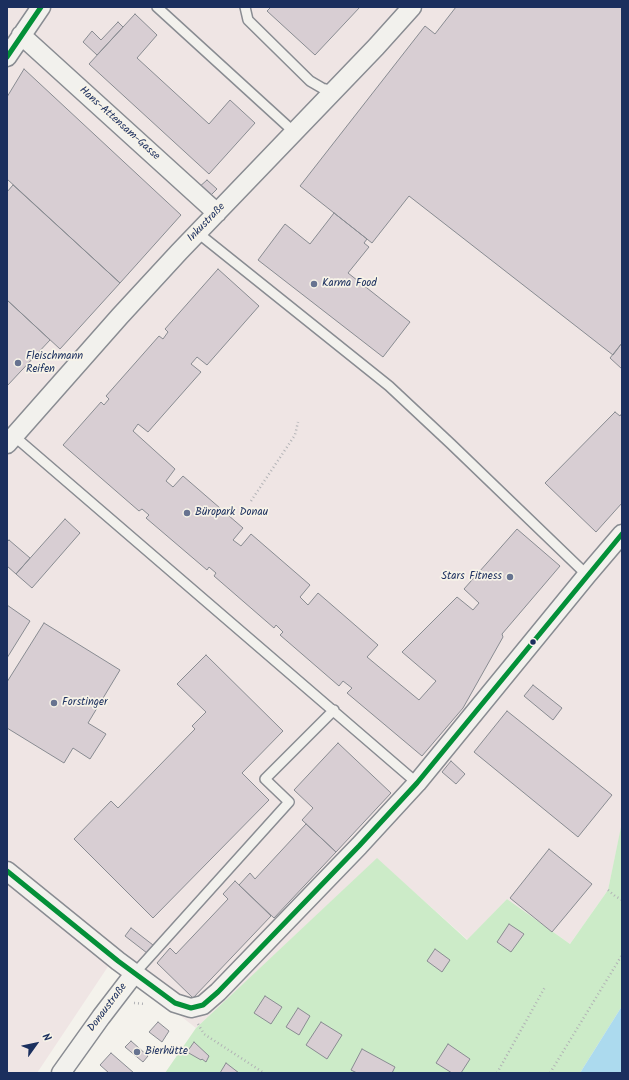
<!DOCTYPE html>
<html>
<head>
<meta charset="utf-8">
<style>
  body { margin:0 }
  #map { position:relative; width:629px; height:1080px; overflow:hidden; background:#f4f2ec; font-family:Kalam,sans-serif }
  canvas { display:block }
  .frame { position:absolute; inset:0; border:8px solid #1b2f5e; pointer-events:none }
  .north { position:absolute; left:16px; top:1024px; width:40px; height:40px; -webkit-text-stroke:3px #f7f3e8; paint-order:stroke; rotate:57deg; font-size:11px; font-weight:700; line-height:16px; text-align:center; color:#1b2f5e }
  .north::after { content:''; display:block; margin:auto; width:14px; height:18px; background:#1b2f5e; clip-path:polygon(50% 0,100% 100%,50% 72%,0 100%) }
</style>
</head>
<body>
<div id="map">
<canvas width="629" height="1080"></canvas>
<div class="frame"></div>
<div class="north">N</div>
</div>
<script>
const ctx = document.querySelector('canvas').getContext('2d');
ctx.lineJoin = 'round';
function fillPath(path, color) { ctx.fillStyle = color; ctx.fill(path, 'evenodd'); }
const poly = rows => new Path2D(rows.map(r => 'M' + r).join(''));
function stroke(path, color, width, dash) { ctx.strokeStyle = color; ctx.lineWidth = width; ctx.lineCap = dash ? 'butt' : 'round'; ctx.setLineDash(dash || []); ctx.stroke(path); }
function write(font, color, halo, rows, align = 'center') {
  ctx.font = font + ' Kalam,sans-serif'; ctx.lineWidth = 3.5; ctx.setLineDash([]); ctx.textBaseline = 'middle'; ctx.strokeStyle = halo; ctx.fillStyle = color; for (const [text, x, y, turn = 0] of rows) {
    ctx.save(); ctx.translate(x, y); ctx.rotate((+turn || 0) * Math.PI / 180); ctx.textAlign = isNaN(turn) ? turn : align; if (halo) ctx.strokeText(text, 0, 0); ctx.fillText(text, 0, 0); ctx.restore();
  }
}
fillPath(poly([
  [7,7,622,7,622,824,608,890,570,944,507,899,468,940,377,859,196,1028,111,962,37,1073,7,1073]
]), '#efe5e4');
fillPath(poly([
  [622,822,622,1006,580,1073,165,1073,196,1028,377,858,467,940,507,899,570,944,608,890]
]), '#ccebc8');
fillPath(poly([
  [622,1006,622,1073,580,1073]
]), '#acdaee');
const building = poly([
  [271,7,360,7,315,55,267,11,271,7],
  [456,7,622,7,622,343,613,355,409,196,372,243,300,186,425,26,435,34,456,7],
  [135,14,157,35,137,58,209,124,230,100,255,123,209,174,89,64,135,14],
  [118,22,123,27,97,55,83,42,92,31,101,40,118,22],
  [24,69,181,215,120,283,7,179,7,97,24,69],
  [207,180,217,189,208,198,198,188,207,180],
  [13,185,120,283,60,349,7,300,7,192,13,185],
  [334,213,367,239,364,243,369,247,348,273,410,322,383,357,258,260,285,224,310,244,334,213],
  [218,269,259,306,207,365,197,357,191,364,201,372,148,432,138,424,133,431,175,469,166,481,173,487,183,476,243,528,233,540,241,546,251,534,310,585,300,597,308,605,318,593,378,645,367,657,419,700,436,681,402,652,457,597,473,610,479,603,464,589,517,529,560,566,502,634,503,637,463,708,422,756,347,693,352,688,343,681,339,686,280,635,283,632,276,625,274,628,214,576,216,573,209,567,207,570,146,518,149,515,142,509,139,511,63,445,101,402,104,405,109,399,106,396,159,336,163,339,168,332,165,329,218,269],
  [7,300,50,340,7,386,7,300],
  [622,343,622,369,610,358,622,343],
  [615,412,620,416,622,413,622,503,596,532,545,483,615,412],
  [65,519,80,533,32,588,16,574,65,519],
  [9,540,30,558,16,574,7,566,7,542,9,540],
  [7,605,30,621,7,658,7,605],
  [44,623,120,670,88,723,106,734,90,759,73,748,64,763,7,728,7,682,44,623],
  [206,655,283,731,242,773,269,800,153,918,74,839,111,801,118,808,195,729,192,726,206,712,177,684,206,655],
  [533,685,562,708,553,720,524,696,533,685],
  [507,711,612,795,578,837,474,752,507,711],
  [338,743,391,793,336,852,302,820,313,808,294,790,338,743],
  [451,761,465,774,456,784,442,772,451,761],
  [306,824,336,852,274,918,239,885,250,873,255,879,306,824],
  [549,849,592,884,552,932,510,898,549,849],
  [235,881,271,916,193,998,157,963,170,948,176,954,228,899,223,894,235,881],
  [509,924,524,934,511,952,497,942,509,924],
  [131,928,153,945,147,953,125,936,131,928],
  [435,949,450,960,442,972,427,961,435,949],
  [265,996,282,1007,271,1024,254,1013,265,996],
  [298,1008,310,1016,299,1035,286,1027,298,1008],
  [158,1022,169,1031,162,1042,149,1032,158,1022],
  [321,1022,342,1035,327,1059,306,1045,321,1022],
  [131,1041,148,1056,143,1062,125,1047,131,1041],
  [194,1042,209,1056,206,1062,202,1059,201,1060,187,1052,194,1042],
  [448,1044,470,1059,461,1073,452,1073,436,1063,448,1044],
  [362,1049,395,1067,392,1073,357,1073,351,1070,362,1049],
  [111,1053,134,1073,109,1073,100,1065,111,1053],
  [226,1063,239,1073,220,1073,226,1063]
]);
fillPath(building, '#d8ced3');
stroke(building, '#898c92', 1);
const lane = poly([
  [157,7,294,132],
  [245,7,248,20,310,81,322,88,334,91],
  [198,233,389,386,451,444,587,575],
  [14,436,417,783],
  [134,974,289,802,265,779,334,710]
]);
const street = poly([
  [21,35,217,213],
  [7,57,41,7],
  [7,444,120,316,179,252,376,47,412,7],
  [7,871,118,961,175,1003,191,1008,203,1005,218,992,359,846,417,783,587,575,622,534],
  [61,1073,101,1017,134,974]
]);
stroke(lane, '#898c92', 12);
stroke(street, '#898c92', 21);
stroke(poly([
  [251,501,295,435,298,422],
  [608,890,615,896,622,900],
  [134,1003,145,1004],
  [198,1024,204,1034,264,1073],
  [497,1073,545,987],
  [550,1073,622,955]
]), '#b1b2b5', 2.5, [1, 3]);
stroke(lane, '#f2f1ed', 9);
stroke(street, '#f2f1ed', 18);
stroke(poly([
  [7,57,41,7],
  [7,871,118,961,175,1003,191,1008,203,1005,218,992,359,846,417,783,622,534]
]), '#039038', 5);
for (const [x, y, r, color] of [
  [314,284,4,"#677390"],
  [18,363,4,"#677390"],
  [187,513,4,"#677390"],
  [510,577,4,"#677390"],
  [533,642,3.5,"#1b2f5e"],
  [54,703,4,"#677390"],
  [137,1052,4,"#677390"]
]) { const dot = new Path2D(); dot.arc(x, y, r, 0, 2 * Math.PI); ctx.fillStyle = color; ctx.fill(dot); stroke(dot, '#f7f3e8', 1.5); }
write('11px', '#1b2f5e', '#f7f3e8', [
  ["Hans-Attensam-Gasse",119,124,42],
  ["Inkustraße",207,223,-46],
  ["Donaustraße",108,1008,-53]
]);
write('11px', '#1b2f5e', '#f7f3e8', [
  ["Karma Food",322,284],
  ["Fleischmann",26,357],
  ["Reifen",26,370],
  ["Büropark Donau",195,513],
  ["Stars Fitness",502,577,"right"],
  ["Forstinger",62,703],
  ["Bierhütte",145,1052]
], 'left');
</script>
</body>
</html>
